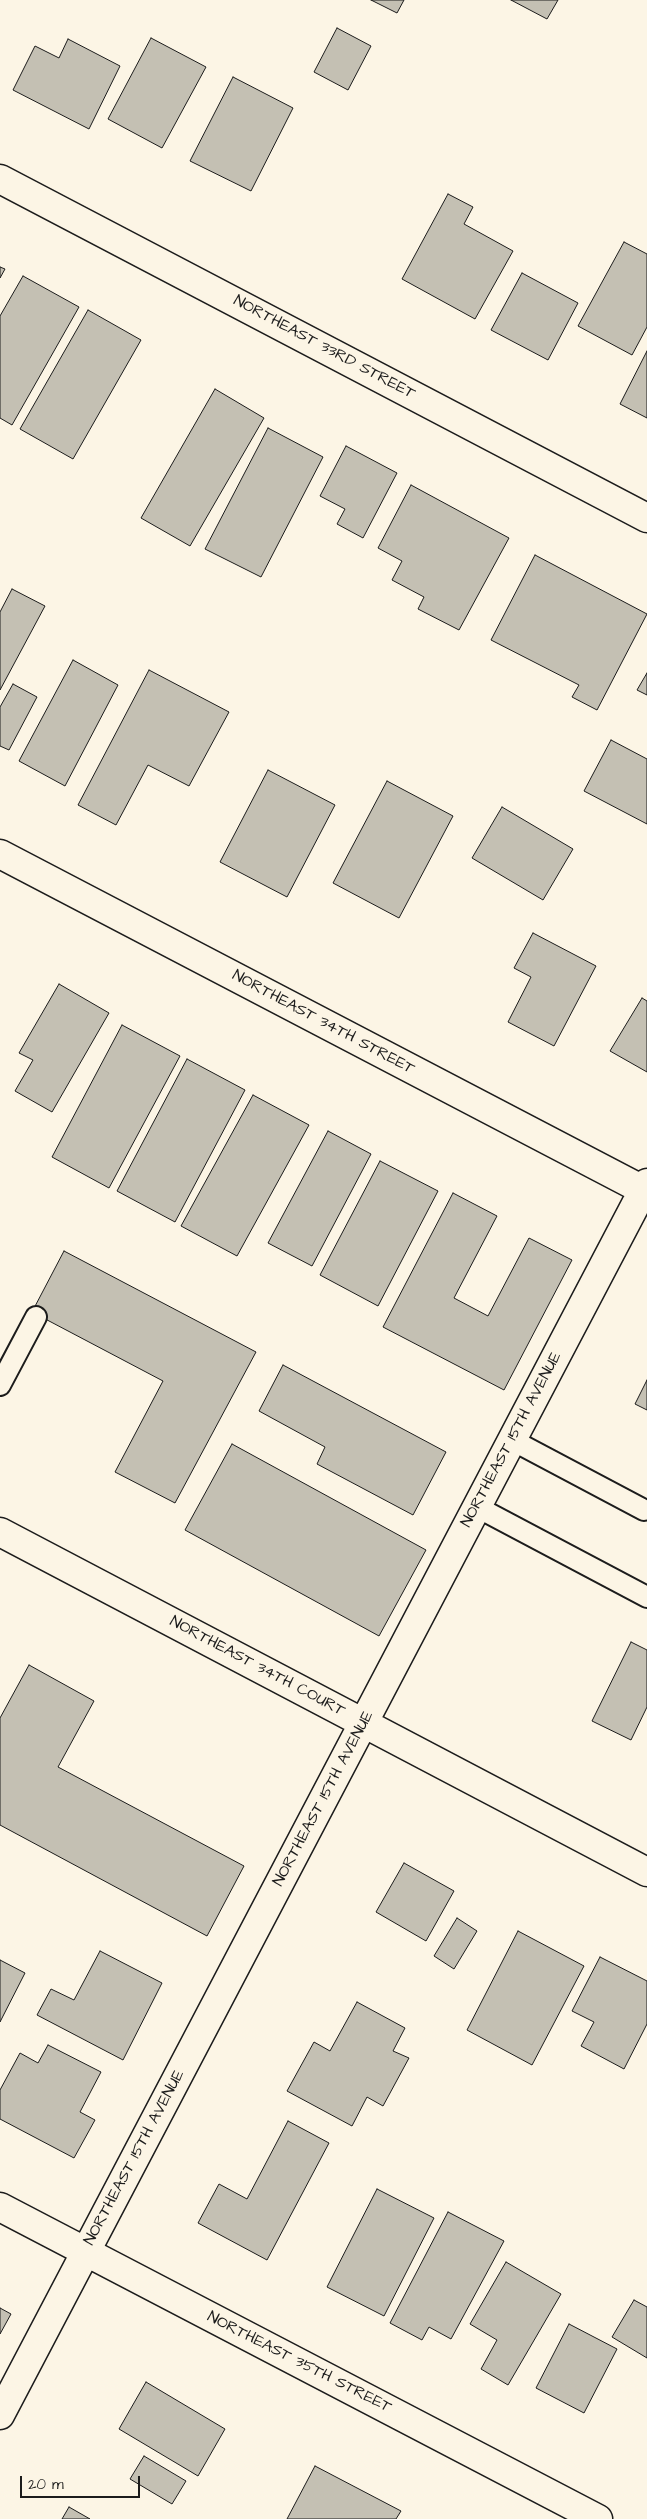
<!DOCTYPE html>
<html>
<head>
<meta charset="utf-8">
<style>
  body { margin:0 }
  #map { position:relative; width:647px; height:2519px; overflow:hidden; background:#fcf5e5; font-family:"Architects Daughter",sans-serif }
  canvas { display:block }
  .scale { position:absolute; left:20px; top:2476px; width:120px; height:22px; box-sizing:border-box; border:2px solid #1c1c1c; border-top:0; padding-left:6px; font-size:15px; line-height:18px; white-space:nowrap; color:#1c1c1c; -webkit-text-stroke:4px #fcf5e5; paint-order:stroke }
</style>
</head>
<body>
<div id="map">
<canvas width="647" height="2519"></canvas>
<div class="scale">20 m</div>
</div>
<script>
const ctx = document.querySelector('canvas').getContext('2d');
ctx.lineJoin = 'round';
function fillPath(path, color) { ctx.fillStyle = color; ctx.fill(path, 'evenodd'); }
const poly = rows => new Path2D(rows.map(r => 'M' + r).join(''));
function stroke(path, color, width, dash) { ctx.strokeStyle = color; ctx.lineWidth = width; ctx.lineCap = dash ? 'butt' : 'round'; ctx.setLineDash(dash || []); ctx.stroke(path); }
function write(font, color, halo, rows, align = 'center') {
  ctx.font = font + ' "Architects Daughter",sans-serif'; ctx.lineWidth = 4; ctx.setLineDash([]); ctx.textBaseline = 'middle'; ctx.strokeStyle = halo; ctx.fillStyle = color; for (const [text, x, y, turn = 0] of rows) {
    ctx.save(); ctx.translate(x, y); ctx.rotate((+turn || 0) * Math.PI / 180); ctx.textAlign = isNaN(turn) ? turn : align; if (halo) ctx.strokeText(text, 0, 0); ctx.fillText(text, 0, 0); ctx.restore();
  }
}
const building = poly([
  [371,0,404,0,397,13,371,0],
  [511,0,558,0,547,19,511,0],
  [337,28,371,46,348,90,314,72,337,28],
  [151,38,206,67,162,148,108,119,151,38],
  [68,39,120,66,89,129,13,90,35,46,59,58,68,39],
  [233,77,293,108,251,191,190,161,233,77],
  [448,194,473,207,464,224,513,251,475,319,402,279,448,194],
  [624,242,647,254,647,327,632,355,578,326,624,242],
  [0,267,5,269,0,278,0,267],
  [522,273,578,303,548,360,491,330,522,273],
  [23,276,79,307,12,425,0,418,0,316,23,276],
  [88,310,141,340,73,459,20,429,88,310],
  [647,351,647,418,620,404,647,351],
  [215,389,264,418,190,546,141,518,215,389],
  [268,428,323,457,261,577,205,549,268,428],
  [346,446,397,473,363,538,337,524,345,509,320,496,346,446],
  [411,485,509,538,459,630,418,609,424,597,392,580,402,561,378,548,411,485],
  [535,555,647,614,597,710,572,697,579,685,491,640,535,555],
  [12,589,45,606,0,690,0,612,12,589],
  [73,660,118,685,65,786,19,761,73,660],
  [149,670,229,712,189,786,148,765,116,825,78,805,149,670],
  [647,673,647,695,637,690,647,673],
  [13,684,37,697,9,750,0,746,0,707,13,684],
  [611,740,647,759,647,824,584,791,611,740],
  [268,770,335,805,287,897,220,862,268,770],
  [387,781,453,816,399,918,333,883,387,781],
  [502,807,573,849,543,900,472,858,502,807],
  [533,933,596,966,554,1046,508,1022,531,977,514,968,533,933],
  [59,984,109,1013,52,1112,15,1091,33,1060,19,1053,59,984],
  [642,998,647,1001,647,1072,610,1051,642,998],
  [122,1025,180,1056,109,1188,52,1157,122,1025],
  [187,1059,245,1090,175,1222,117,1191,187,1059],
  [253,1095,309,1125,237,1256,181,1226,253,1095],
  [328,1131,371,1154,312,1266,268,1243,328,1131],
  [380,1161,438,1191,378,1306,320,1275,380,1161],
  [453,1193,497,1216,454,1298,488,1316,529,1238,572,1260,504,1390,383,1327,453,1193],
  [64,1251,256,1352,175,1503,115,1472,163,1381,32,1312,64,1251],
  [283,1365,446,1452,413,1515,317,1464,325,1447,259,1411,283,1365],
  [647,1380,647,1410,635,1404,647,1380],
  [232,1444,426,1550,379,1636,185,1530,232,1444],
  [631,1642,647,1650,647,1707,631,1740,592,1721,631,1642],
  [29,1665,94,1701,58,1767,244,1866,207,1936,0,1825,0,1718,29,1665],
  [404,1863,454,1891,426,1941,376,1912,404,1863],
  [457,1918,477,1931,454,1969,434,1956,457,1918],
  [518,1931,584,1966,532,2065,467,2030,518,1931],
  [100,1951,162,1983,123,2060,37,2015,51,1989,74,2000,100,1951],
  [600,1957,647,1981,647,2024,624,2069,581,2046,594,2022,572,2011,600,1957],
  [0,1960,25,1973,0,2022,0,1960],
  [357,2002,405,2028,393,2051,409,2058,383,2106,367,2097,352,2126,287,2091,314,2042,330,2051,357,2002],
  [48,2045,101,2072,80,2112,95,2120,74,2158,0,2119,0,2090,20,2053,38,2063,48,2045],
  [288,2121,329,2143,267,2260,198,2223,219,2184,247,2199,288,2121],
  [377,2189,434,2218,384,2316,327,2287,377,2189],
  [448,2212,504,2241,451,2339,429,2327,422,2340,390,2323,448,2212],
  [506,2262,561,2294,508,2385,481,2369,497,2340,470,2324,506,2262],
  [634,2300,647,2307,647,2358,612,2337,634,2300],
  [0,2308,11,2314,0,2334,0,2308],
  [569,2324,617,2349,584,2413,536,2388,569,2324],
  [146,2382,225,2429,198,2476,119,2429,146,2382],
  [144,2456,186,2481,172,2504,130,2479,144,2456],
  [315,2466,401,2511,396,2519,287,2519,315,2466],
  [69,2507,90,2519,62,2519,69,2507]
]);
fillPath(building, '#c4c0b3');
stroke(building, '#1c1c1c', 1);
const lane = poly([
  [0,1385,36,1317],
  [512,1440,644,1510],
  [477,1507,647,1597]
]);
const street = poly([
  [0,179,647,518],
  [0,854,647,1192],
  [0,1532,647,1872],
  [0,2207,598,2519],
  [0,2415,647,1183]
]);
stroke(lane, '#1c1c1c', 24);
stroke(street, '#1c1c1c', 31);
stroke(lane, '#fcf5e5', 20);
stroke(street, '#fcf5e5', 28);
write('16px', '#1c1c1c', '#fcf5e5', [
  ["NORTHEAST 33RD STREET",324,348,28],
  ["NORTHEAST 34TH STREET",323,1023,28],
  ["NORTHEAST 15TH AVENUE",512,1440,-62],
  ["NORTHEAST 34TH COURT",257,1667,28],
  ["NORTHEAST 15TH AVENUE",324,1799,-62],
  ["NORTHEAST 15TH AVENUE",135,2158,-62],
  ["NORTHEAST 35TH STREET",299,2363,27]
]);
</script>
</body>
</html>
